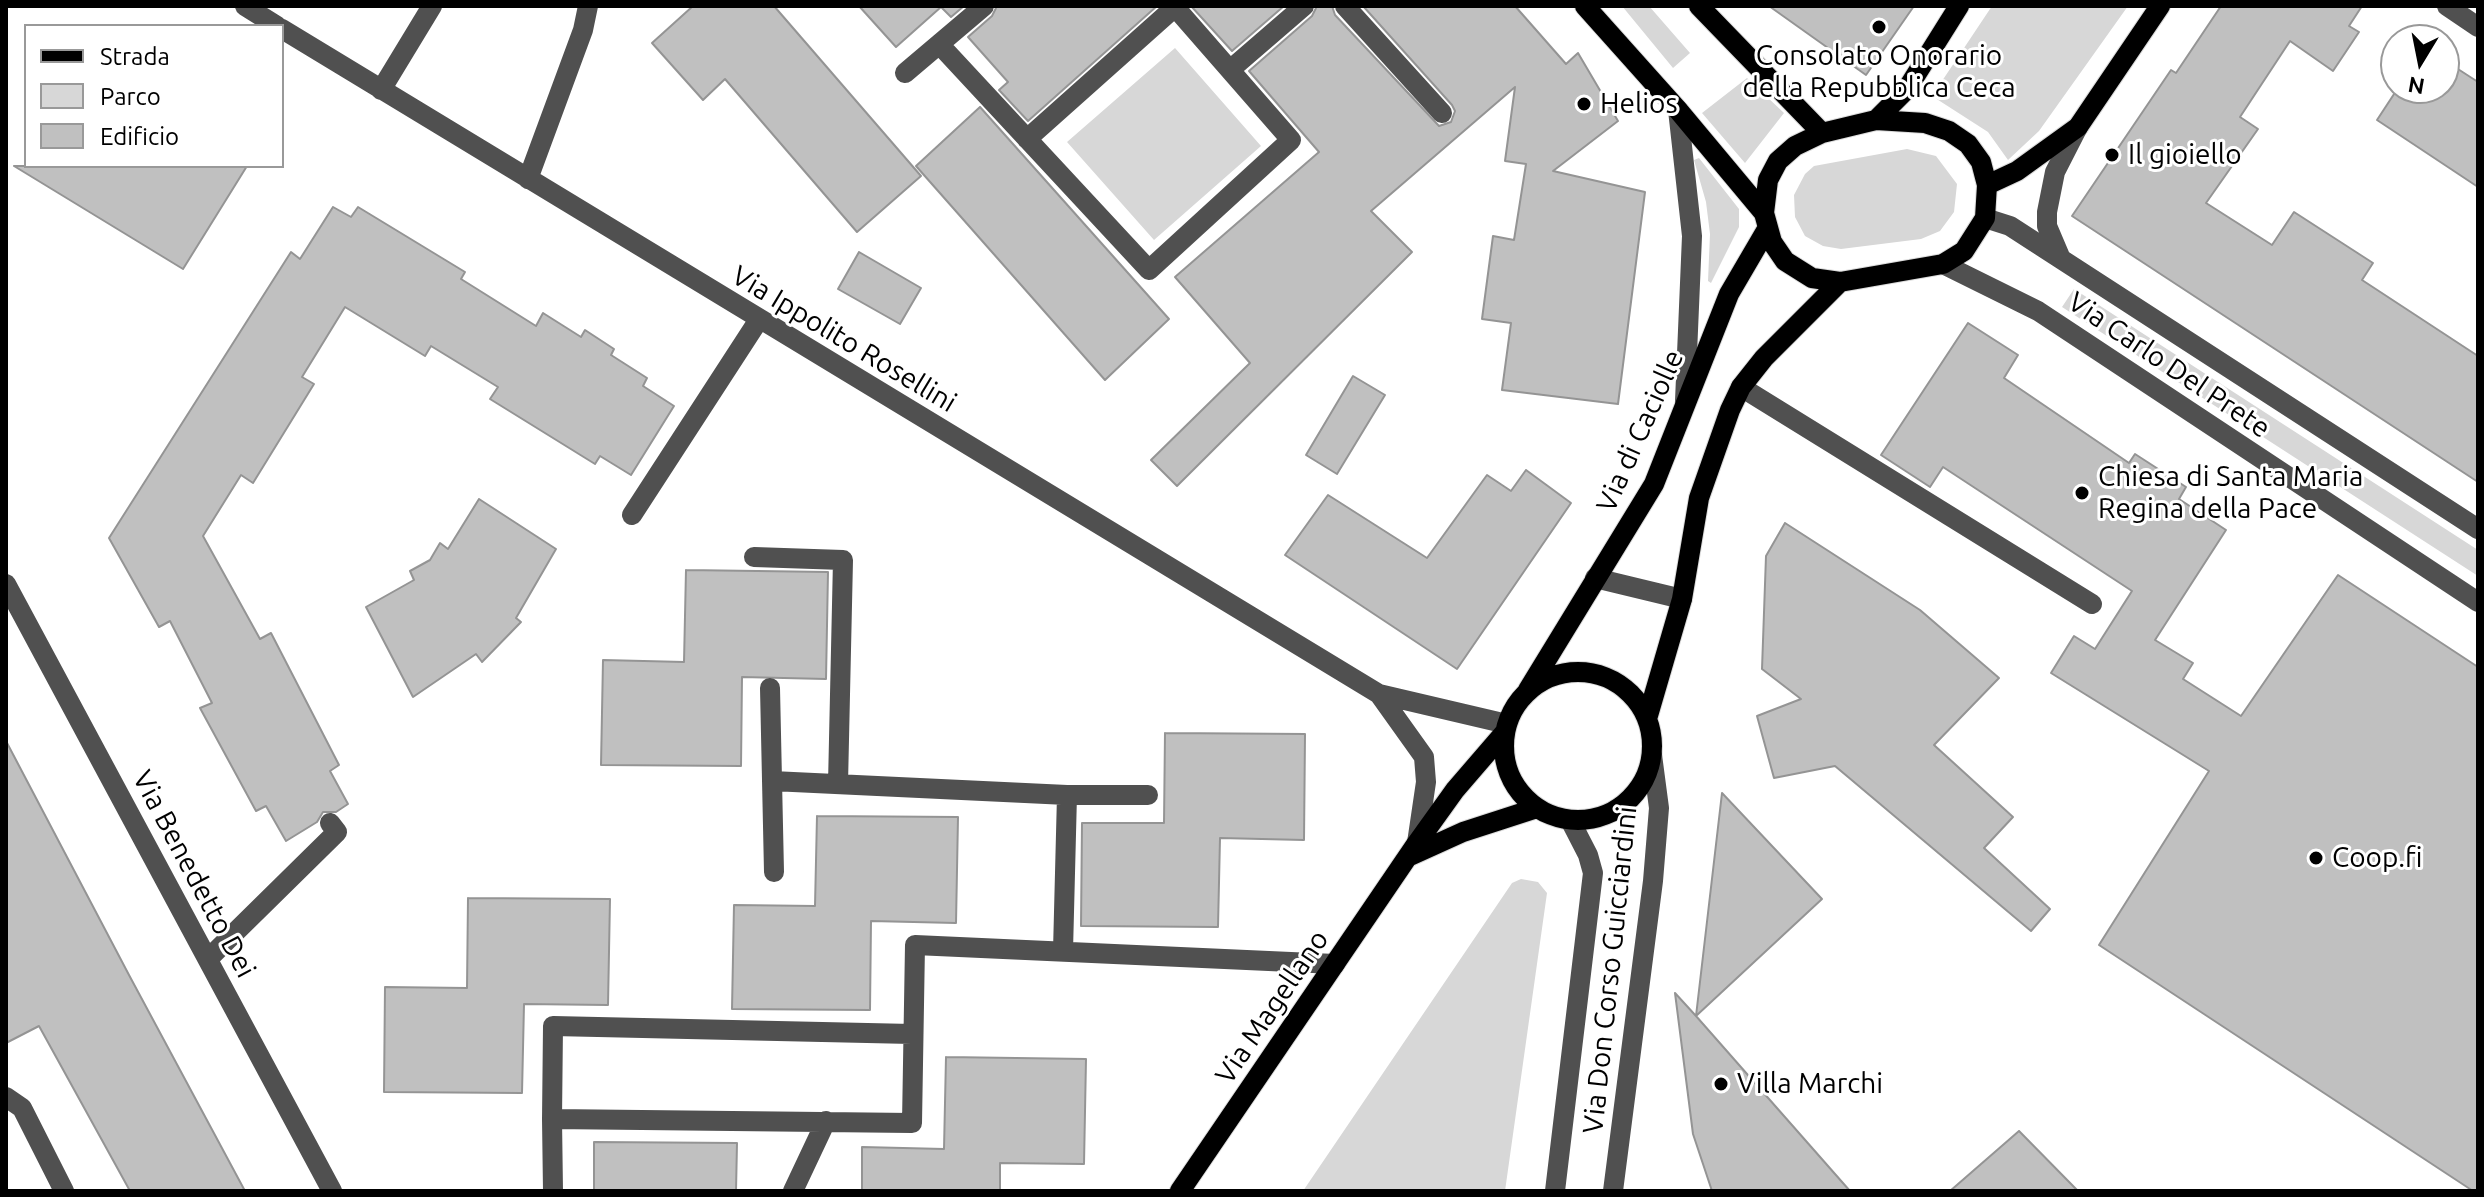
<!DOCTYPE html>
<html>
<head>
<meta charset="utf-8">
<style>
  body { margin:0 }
  #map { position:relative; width:2484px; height:1197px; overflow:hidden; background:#fff; font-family:Ubuntu,sans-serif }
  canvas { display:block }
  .frame { position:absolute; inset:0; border:8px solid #000; pointer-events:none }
  .legend { position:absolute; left:24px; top:24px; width:260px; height:144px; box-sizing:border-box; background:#fff; border:2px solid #999; margin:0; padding:10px 14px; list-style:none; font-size:24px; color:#000 }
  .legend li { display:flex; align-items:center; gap:16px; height:40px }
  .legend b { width:40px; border:2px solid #999 }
  .north { position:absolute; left:2380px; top:24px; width:80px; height:80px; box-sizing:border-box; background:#fff; border:2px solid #999; border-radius:50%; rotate:190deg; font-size:22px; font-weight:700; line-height:32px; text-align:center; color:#000 }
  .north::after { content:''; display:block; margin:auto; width:28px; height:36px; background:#000; clip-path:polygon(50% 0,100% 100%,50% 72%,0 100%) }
</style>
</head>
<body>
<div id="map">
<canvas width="2484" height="1197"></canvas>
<div class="frame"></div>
<ul class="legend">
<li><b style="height:10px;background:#000"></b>Strada</li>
<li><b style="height:22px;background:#d7d7d7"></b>Parco</li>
<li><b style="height:22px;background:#c0c0c0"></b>Edificio</li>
</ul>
<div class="north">N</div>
</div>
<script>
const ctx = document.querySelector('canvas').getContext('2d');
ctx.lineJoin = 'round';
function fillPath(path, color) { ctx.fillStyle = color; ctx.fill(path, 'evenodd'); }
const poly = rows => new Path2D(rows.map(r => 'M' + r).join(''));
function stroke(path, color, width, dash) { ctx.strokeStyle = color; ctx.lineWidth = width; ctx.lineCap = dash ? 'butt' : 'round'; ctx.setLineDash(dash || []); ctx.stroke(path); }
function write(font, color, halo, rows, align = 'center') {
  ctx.font = font + ' Ubuntu,sans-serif'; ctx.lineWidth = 6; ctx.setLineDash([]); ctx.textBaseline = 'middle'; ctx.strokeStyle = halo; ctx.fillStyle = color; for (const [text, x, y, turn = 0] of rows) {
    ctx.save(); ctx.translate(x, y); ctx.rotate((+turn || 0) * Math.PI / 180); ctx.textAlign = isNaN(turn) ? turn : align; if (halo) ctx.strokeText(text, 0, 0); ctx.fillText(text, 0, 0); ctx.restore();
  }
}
fillPath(poly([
  [1622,6,1649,6,1690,53,1673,68],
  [1992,6,2128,6,2039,131,2008,160,1988,132,1932,96],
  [1175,48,1261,146,1154,240,1067,142],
  [1747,78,1784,113,1745,163,1702,113],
  [1907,149,1936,156,1957,184,1954,212,1940,231,1921,239,1841,249,1823,246,1805,236,1795,217,1794,195,1805,174,1814,166],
  [1699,158,1739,209,1739,227,1711,283,1708,281,1710,234,1706,202,1694,160],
  [2074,289,2478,550,2478,576,2062,307],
  [1521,879,1538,882,1547,893,1505,1191,1303,1191,1512,883]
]), '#d7d7d7');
const building = poly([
  [693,6,774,6,921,176,857,232,725,79,703,100,652,43,693,6],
  [859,6,964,6,951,17,941,7,896,47,859,6],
  [997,6,1157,6,1028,121,999,90,1008,82,968,37,992,16,997,6],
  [1191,6,1284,6,1232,51,1191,6],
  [1317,6,1332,6,1335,15,1439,126,1451,122,1455,111,1452,105,1363,6,1515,6,1566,64,1578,53,1618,121,1553,171,1645,192,1618,404,1502,390,1511,323,1482,319,1493,236,1514,240,1526,164,1505,161,1515,87,1371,211,1412,252,1177,486,1151,460,1250,363,1175,277,1319,152,1249,71,1312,16,1317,6],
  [1769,6,1914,6,1866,75,1769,6],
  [2221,6,2362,6,2349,26,2359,32,2333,71,2290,41,2240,117,2258,129,2206,203,2272,245,2294,212,2373,263,2362,280,2478,356,2478,482,2072,216,2171,70,2176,73,2221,6],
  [2444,60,2478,82,2478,187,2377,120,2398,88,2444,88,2444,60],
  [980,107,1169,319,1105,380,916,166,980,107],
  [14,166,247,166,183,269,14,166],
  [333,207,351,217,358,207,465,272,461,279,536,326,543,313,581,337,585,330,614,349,611,355,647,378,643,386,674,406,631,475,600,456,595,464,490,399,498,387,431,346,425,356,345,307,302,377,314,384,253,483,241,475,203,536,260,639,271,633,339,765,330,771,348,804,336,812,323,812,317,822,286,841,266,806,256,811,200,708,212,703,170,621,159,627,109,538,291,252,300,259,333,207],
  [859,252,921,288,900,324,838,289,859,252],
  [1968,323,2018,355,2004,378,2129,463,2135,454,2186,487,2179,499,2226,530,2155,640,2193,663,2183,679,2241,716,2338,575,2478,667,2478,1191,2473,1191,2099,945,2209,771,2051,673,2074,636,2095,649,2132,591,1943,467,1930,487,1881,455,1968,323],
  [1353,376,1385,395,1337,474,1306,455,1353,376],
  [1526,470,1571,503,1457,669,1285,555,1328,495,1427,558,1487,475,1511,491,1526,470],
  [479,499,556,549,516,618,521,622,482,662,476,654,413,697,366,607,414,580,410,571,430,560,440,543,448,549,479,499],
  [1785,523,1920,610,1999,678,1934,745,2013,817,1984,848,2050,909,2031,931,1835,766,1774,778,1757,716,1801,699,1762,669,1766,556,1785,523],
  [686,570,828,572,826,679,742,677,741,766,601,765,603,660,684,662,686,570],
  [1165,733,1305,734,1304,840,1220,838,1218,927,1081,926,1082,823,1164,823,1165,733],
  [6,741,129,975,245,1191,130,1191,39,1026,6,1043,6,741],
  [1722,793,1822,899,1696,1016,1722,793],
  [817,816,958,817,956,923,871,921,870,1010,732,1009,734,905,815,906,817,816],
  [468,898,610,899,608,1005,524,1004,522,1093,384,1092,385,987,467,988,468,898],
  [1675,993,1696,1016,1850,1191,1712,1191,1693,1134,1675,993],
  [946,1057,1086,1059,1084,1164,1000,1163,1000,1191,862,1191,862,1147,944,1149,946,1057],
  [2019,1131,2078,1191,1950,1191,2019,1131],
  [594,1142,737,1143,736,1191,594,1191,594,1142]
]);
fillPath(building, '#c0c0c0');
stroke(building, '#949494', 2);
const major = poly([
  [1585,6,1678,110,1764,213],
  [1699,6,1822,133],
  [1876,120,1925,123,1949,131,1968,144,1981,162,1987,185,1985,218,1964,251,1943,264,1840,282,1812,278,1785,261,1772,242,1764,213,1768,180,1778,161,1795,146,1822,133,1876,120],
  [1876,120,1907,89,1959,6],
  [1987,185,2017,171,2078,127,2160,6],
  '1504 746a74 74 0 1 1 148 0a74 74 0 1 1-148 0Z',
  [1528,690,1654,484,1729,294,1767,229],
  [1647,719,1682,599,1699,498,1730,410,1741,387,1764,358,1840,282],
  [1410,856,1463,832,1537,808],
  [1180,1191,1417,843,1455,790,1505,732]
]);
stroke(major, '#dbdbdb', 22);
stroke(poly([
  [245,6,277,26],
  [1345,6,1442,113],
  [2447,6,2478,27],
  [282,29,1379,694,1507,724],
  [939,44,1149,270,1291,140,1174,6],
  [1231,69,1304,6],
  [905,73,984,6],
  [381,90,432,6],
  [1678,110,1692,236,1685,401],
  [1027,139,1175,7],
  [528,179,583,30,588,6],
  [1985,218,2010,226,2478,529],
  [2061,259,2047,226,2047,212,2055,172,2078,127],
  [1943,264,2038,311,2478,602],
  [1741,387,2092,604],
  [632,515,758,321],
  [754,557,843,560,838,784],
  [1595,578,1682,599],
  [6,584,332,1191],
  [770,688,774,872],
  [1379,694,1424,757,1426,782,1417,843],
  [772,781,1067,795],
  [1063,951,1067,795,1148,795],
  [208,959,337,832,330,823],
  [912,1034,553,1026,552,1119,912,1123,915,945,1335,964],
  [6,1097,22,1108,64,1191],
  [552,1119,553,1191],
  [793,1191,826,1121],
  [1555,1191,1593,873,1588,855,1570,820],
  [1613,1191,1653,881,1659,808,1652,755]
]), '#505050', 20);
stroke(major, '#000', 20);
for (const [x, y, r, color] of [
  [1879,27,8,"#000"],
  [1584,104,8,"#000"],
  [2112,155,8,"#000"],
  [2082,493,8,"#000"],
  [2316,858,8,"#000"],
  [1721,1084,8,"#000"]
]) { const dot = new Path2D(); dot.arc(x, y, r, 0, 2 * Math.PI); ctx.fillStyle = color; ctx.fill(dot); stroke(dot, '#fff', 3); }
write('28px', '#000', '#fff', [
  ["Consolato Onorario",1879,56,"center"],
  ["della Repubblica Ceca",1879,88,"center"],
  ["Helios",1600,104],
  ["Il gioiello",2128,155],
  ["Chiesa di Santa Maria",2098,477],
  ["Regina della Pace",2098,509],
  ["Coop.fi",2332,858],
  ["Villa Marchi",1737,1084]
], 'left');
write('28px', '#000', '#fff', [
  ["Via Ippolito Rosellini",844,339,31],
  ["Via Carlo Del Prete",2169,365,34],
  ["Via di Caciolle",1640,431,-66],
  ["Via Benedetto Dei",194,874,62],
  ["Via Don Corso Guicciardini",1610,970,-84],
  ["Via Magellano",1272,1007,-56]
]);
</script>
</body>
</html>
